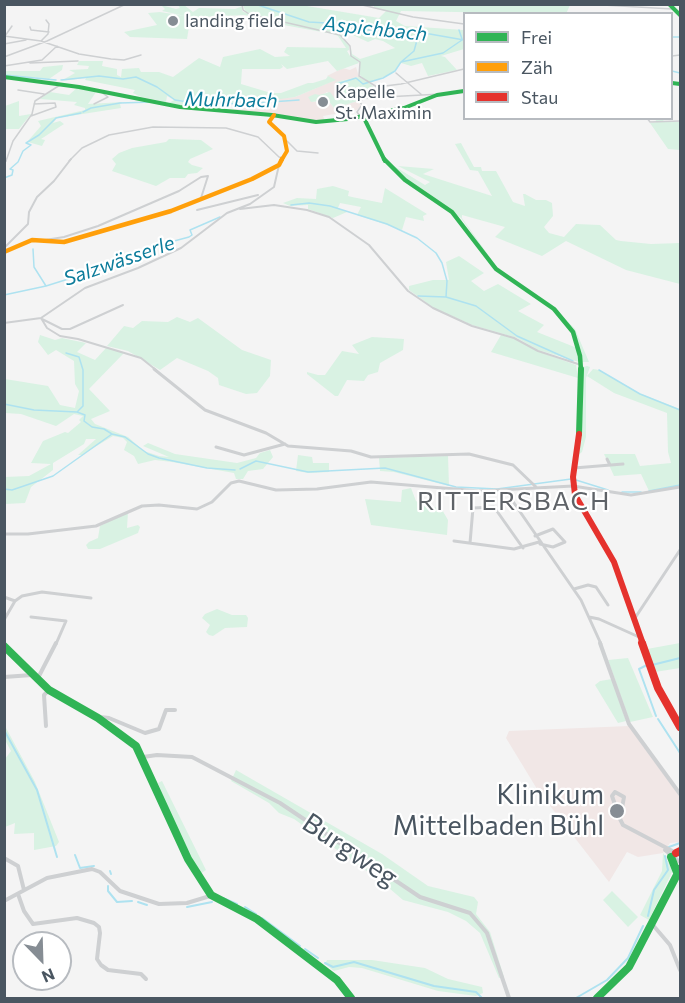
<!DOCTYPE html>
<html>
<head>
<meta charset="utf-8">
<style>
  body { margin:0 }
  #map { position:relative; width:685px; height:1003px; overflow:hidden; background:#f4f4f4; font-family:Commissioner,sans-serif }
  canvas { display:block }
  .frame { position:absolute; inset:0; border:6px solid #4a5661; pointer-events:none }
  .legend { position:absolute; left:463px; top:12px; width:210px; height:108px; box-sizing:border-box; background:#fff; border:2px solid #b7bbc0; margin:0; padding:8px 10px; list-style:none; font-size:18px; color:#4a5661 }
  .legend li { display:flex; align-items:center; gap:12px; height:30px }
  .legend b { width:30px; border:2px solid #b7bbc0 }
  .north { position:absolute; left:12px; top:931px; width:60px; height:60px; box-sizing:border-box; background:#fff; border:2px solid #b7bbc0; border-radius:50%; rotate:157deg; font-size:16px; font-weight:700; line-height:24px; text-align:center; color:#4a5661 }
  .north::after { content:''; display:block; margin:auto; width:21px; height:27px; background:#868d94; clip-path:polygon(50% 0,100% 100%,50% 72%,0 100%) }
</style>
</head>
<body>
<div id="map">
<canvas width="685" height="1003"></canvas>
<div class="frame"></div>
<ul class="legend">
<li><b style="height:8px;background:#30b455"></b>Frei</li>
<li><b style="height:8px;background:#ff9f0a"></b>Zäh</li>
<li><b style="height:8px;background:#e5322d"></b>Stau</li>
</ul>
<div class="north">N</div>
</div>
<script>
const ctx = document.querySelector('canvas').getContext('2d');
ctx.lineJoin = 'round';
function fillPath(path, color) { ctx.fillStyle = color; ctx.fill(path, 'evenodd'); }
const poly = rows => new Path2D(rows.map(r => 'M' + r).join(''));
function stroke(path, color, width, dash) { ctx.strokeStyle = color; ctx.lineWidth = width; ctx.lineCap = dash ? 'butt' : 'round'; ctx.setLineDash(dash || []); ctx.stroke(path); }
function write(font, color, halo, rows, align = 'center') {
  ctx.font = font + ' Commissioner,sans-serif'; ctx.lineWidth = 4.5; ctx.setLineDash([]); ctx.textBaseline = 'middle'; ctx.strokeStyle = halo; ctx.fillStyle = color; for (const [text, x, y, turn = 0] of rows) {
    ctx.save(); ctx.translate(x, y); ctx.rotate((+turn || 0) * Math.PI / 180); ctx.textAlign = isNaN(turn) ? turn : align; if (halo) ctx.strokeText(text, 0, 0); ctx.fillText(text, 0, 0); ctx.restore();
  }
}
fillPath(poly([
  [356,67,359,77,336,82,335,86,346,98,336,100,327,92,311,102,328,100,334,108,358,101,361,106,357,110,323,116,325,121,232,112,234,107,270,109,268,99,295,97,335,80,327,76,343,68,350,70],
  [629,726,680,797,680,842,670,843,663,853,638,857,627,852,609,882,537,789,506,738,509,731]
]), '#f1e7e6');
fillPath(poly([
  [161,5,176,9,180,8,178,5,184,5,193,12,199,8,235,9,243,6,242,11,246,13,243,5,301,5,379,18,386,11,374,7,374,5,570,5,566,14,401,11,396,21,405,26,464,30,464,49,441,56,445,57,457,70,428,76,422,63,411,66,401,63,393,73,369,83,374,87,372,90,375,96,334,108,328,100,311,102,308,97,315,94,319,95,330,92,336,100,345,98,335,86,336,82,359,77,366,81,360,75,360,62,357,60,359,63,337,71,328,61,287,69,281,64,283,67,280,69,242,69,241,84,271,93,281,93,308,83,313,83,326,79,328,76,336,80,295,97,280,99,238,96,236,102,268,103,228,104,211,101,203,109,169,103,174,100,167,96,166,102,141,97,133,93,135,90,85,80,86,78,61,81,75,73,69,70,88,69,89,66,77,65,79,61,103,61,102,66,117,69,117,75,121,77,122,69,139,68,141,72,159,72,173,77,199,58,220,67,223,57,260,49,275,57,290,56,284,52,287,47,346,48,338,36,333,34,278,24,245,15,201,17,235,21,245,25,229,21,198,18,189,27,187,39,130,37,124,32,157,25,148,13,160,12,185,16,162,11,165,9],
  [344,31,368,42,375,39,383,41,395,48,360,59,352,54,351,48,350,56,347,51,349,50,349,46,339,35,345,40],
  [63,65,62,70,49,79,32,77,23,80,5,76,5,71,40,71,43,67],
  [78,87,96,92,88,104,123,102,120,104,121,108,57,118,53,123,60,121,64,124,41,139,45,140,42,146,28,142,41,134,27,142,41,126,38,121,85,110,85,108,74,105,77,102,40,99,50,92,69,95],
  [19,101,19,116,31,114,19,129,6,129,5,131,5,106],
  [654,118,662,119,665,122,680,122,680,150,668,149,650,123,657,122],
  [169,139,201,140,213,149,190,159,188,162,192,165,203,168,197,173,188,174,185,178,170,178,156,186,112,171,116,164,112,159,119,153,132,148,166,142],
  [461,143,474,167,481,167,482,171,496,171,513,202,525,206,523,194,525,194,536,200,546,200,552,203,553,216,544,227,549,233,564,237,576,224,600,225,616,240,621,241,651,244,680,243,680,284,626,270,566,241,542,256,495,237,505,227,462,215,462,218,496,266,515,281,551,304,575,329,589,362,582,362,575,333,558,311,515,283,494,265,461,218,403,177,394,166,425,185,430,182,398,166,434,169,423,174,492,196,478,171,470,170,455,144],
  [333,186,349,191,348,196,352,197,382,203,385,188,427,214,423,216,424,221,406,217,402,230,357,215,361,207,340,203,338,208,347,212,333,218,308,209,308,205,290,206,283,203,297,198,316,199,317,189],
  [459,256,484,273,471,281,484,291,498,284,531,304,518,311,544,325,537,332,577,348,579,362,538,350,517,338,472,325,434,308,409,290,409,286,433,280,449,280,446,262],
  [177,317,190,322,198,318,242,350,271,360,270,376,257,393,246,394,219,385,218,378,208,371,177,358,160,370,128,351,107,346,124,326,133,328,142,321,168,322],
  [40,335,55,340,62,338,86,343,77,352,95,360,106,348,124,353,89,389,110,411,91,419,95,424,128,437,144,451,159,456,169,457,143,446,148,443,175,454,237,463,256,458,260,453,270,450,273,457,263,469,248,471,243,479,236,479,234,473,172,462,155,460,138,464,134,456,124,450,127,442,123,438,113,436,82,455,78,455,96,439,86,439,84,444,53,463,53,470,31,487,25,503,5,504,4,477,29,476,51,464,31,463,43,441,65,432,68,433,81,422,79,420,83,416,74,414,56,426,21,414,5,413,5,379,48,386,60,405,75,408,79,391,75,384,74,361,56,350,48,355,38,342],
  [501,335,513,338,537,351,576,365,578,378,491,352],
  [372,337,404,339,403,350,380,363,378,372,368,375,364,381,347,380,338,396,335,396,307,374,307,372,318,375,325,375,342,351,359,354,352,345],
  [587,366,590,367,586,378,586,437,582,452,578,455,583,411,583,367],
  [593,369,599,370,639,393,680,409,680,486,649,491,641,474,614,476,604,454,635,454,640,466,671,463,668,452,667,413,614,393,587,376],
  [298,455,312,457,313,463,329,463,329,472,309,473,296,471],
  [448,456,449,486,394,472,380,471,379,458],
  [411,488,416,501,423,506,441,508,448,520,447,535,371,525,365,499,401,502,402,490],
  [128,512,127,528,138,525,140,527,138,533,100,549,88,549,86,545,89,542,98,538,100,526],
  [217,609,232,615,246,615,248,618,247,627,225,628,213,636,209,635,206,632,210,625,202,618,205,614],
  [680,643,680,668,655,672,647,649],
  [628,658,653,717,630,722,608,660],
  [612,679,626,721,618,723,595,685,600,681],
  [5,726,35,782,59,842,56,846,34,850,34,833,14,834,15,823,5,827,5,759,11,751,5,740],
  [236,770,382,854,428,886,474,897,478,902,476,914,490,932,504,977,499,978,480,933,466,921,448,912,403,900,382,882,294,819,279,813,269,803,231,781],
  [162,781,206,870,200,874,168,810,158,783],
  [663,853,673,870,649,920,640,915,662,871],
  [612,891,638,917,628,927,603,900],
  [327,960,372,960,425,968,448,979,482,987,483,993,476,996,438,991,362,968,349,967,334,971,325,964]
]), '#d9f2e3');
stroke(poly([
  [255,4,309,22,343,24,373,31,407,30,464,40],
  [459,30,462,39],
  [672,37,680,37],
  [401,62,414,51,419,33],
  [672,71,680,73],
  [4,75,56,80],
  [61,80,99,76,123,79,136,77,157,87,175,100,188,102,242,104,299,100],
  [337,84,356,78,363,84,383,78,395,71,401,62,443,53,462,40],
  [83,112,91,108,120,103,152,102],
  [4,178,12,175,13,170,10,169,18,162,23,151,31,145,26,143,39,135,56,118,81,113],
  [291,205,309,203,330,206,387,224,417,238,436,253,442,263,447,281,446,297,476,306,517,336,573,361],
  [33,249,34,267,46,286],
  [4,295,46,286,97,270,108,270,163,244,189,237,192,235,190,230,220,217],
  [418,296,446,297],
  [66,353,79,357,83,370,83,406,78,411],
  [599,370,640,394,680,410],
  [4,404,34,410,77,412,85,415,84,421,92,427,104,429,112,434],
  [240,469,256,461,308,472,385,468,456,487,497,489,571,479],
  [576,480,608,490],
  [4,489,12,490,53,476,112,434,125,437,148,454,159,458,207,468,235,470],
  [649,491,680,485],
  [622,492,641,492]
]), '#aee2f0', 1.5);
stroke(poly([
  [647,665,639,669,656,716],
  [652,665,680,658],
  [658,719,680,753],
  [4,730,37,790,57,857],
  [669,847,680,843],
  [75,855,80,868,94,866],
  [110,871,111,874],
  [108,886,108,891,117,902,132,901],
  [223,898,237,904],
  [138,902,147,905],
  [187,907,212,902],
  [245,907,256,914],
  [648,916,654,890,668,870,665,856],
  [262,918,300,946],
  [305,949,318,958],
  [325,963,333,967,354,962,434,986,476,992,482,998],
  [576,998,607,980,628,958,643,926]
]), '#aee2f0', 2);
stroke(poly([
  [242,4,243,10,249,14,340,35,350,46,351,56,360,62,359,76,377,87],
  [358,4,413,17,464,24],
  [603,5,672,9],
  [30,27,31,30,49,32],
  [4,36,41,41,79,54,111,59,124,60,141,55],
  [5,36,12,26],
  [41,41,48,34,49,24,46,20],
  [4,44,26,40],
  [464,53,464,56],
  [672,56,680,55],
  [4,57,47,41,126,4],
  [30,63,78,61],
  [4,66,42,60,57,46],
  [396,73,422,95],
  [377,87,401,84,464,69],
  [377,87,374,90,377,97],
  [18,90,44,94],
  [94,104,108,97,101,92],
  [31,116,56,107,55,103,34,104],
  [360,116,357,112,362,105,359,101,366,98,441,94],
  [647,118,650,122,680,121],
  [287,141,297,151,318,153],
  [6,161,13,141,32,114,35,101,60,85],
  [69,161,82,148,109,135,153,127,226,128,258,137,279,157,284,158]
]), '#ced0d2', 1.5);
stroke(poly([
  [4,166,6,159],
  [240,209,274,205,307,210,329,217,369,245,408,291,433,308,472,326,514,338,538,351,581,365],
  [197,210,258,195],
  [45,240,64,237,98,226,179,191,201,177,208,176,201,198],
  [4,248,28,224,29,212,37,197,54,181,71,159],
  [41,318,47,328,60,336,78,339,141,358,156,370],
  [41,318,85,288,138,268,181,248,227,213,250,204,274,187,279,165],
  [42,319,62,329,70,329,123,305],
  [4,323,41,318]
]), '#ced0d2', 2);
stroke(poly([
  [154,369,205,410,266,433,288,446,351,451,371,457,469,454,513,465,536,487],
  [216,447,244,455,285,444],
  [607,459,610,465],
  [574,468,623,464],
  [505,490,581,600,601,644],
  [4,534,28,534,96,526,142,506,159,505,197,509,212,502,231,483,239,481,276,490,317,489,371,482,479,491,573,486,631,495,680,487],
  [535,536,553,529,565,542,553,547,540,544],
  [454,541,514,549,539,542],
  [470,543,473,508,494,507,523,548],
  [574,589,588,585,596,587,608,605],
  [4,597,15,601,4,620],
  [15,601,22,596,42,592,91,598],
  [31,617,66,621,56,644],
  [589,617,599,619,639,637],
  [635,618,680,550]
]), '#ced0d2', 3);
stroke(poly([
  [600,643,629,724,680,794],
  [4,677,32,675],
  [38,678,56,643],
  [100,717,109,718,145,733,159,729,166,710,175,710],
  [46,726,44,695,48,691],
  [143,757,157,755,192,757,280,803,420,897,470,913,487,933,509,998],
  [615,792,624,797,620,819,612,796,615,792],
  [620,819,623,825,680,855],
  [665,850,680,862],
  [4,858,18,866,24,890],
  [18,894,24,911,33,924,77,918,94,923,99,927,100,933,97,959,101,965,108,970,141,974,146,979],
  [4,901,47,878,92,869,100,872,120,891,159,904,187,903,210,896],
  [652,924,670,945,680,970]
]), '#ced0d2', 4);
stroke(poly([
  [669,4,680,15],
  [4,77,79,87,180,107,272,115,316,122,348,119,404,108,437,95,464,91],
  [672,83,680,84],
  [363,116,385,161]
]), '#30b455', 4);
stroke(poly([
  [384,159,405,180,452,212,496,269,554,309,573,332,580,356,581,370]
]), '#30b455', 4.5);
stroke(poly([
  [579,434,581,369]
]), '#30b455', 6);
stroke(poly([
  [4,646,49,690,98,718,136,746,188,859,211,895,257,919,337,980,351,998],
  [671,857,678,875],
  [597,998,629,967,680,869]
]), '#30b455', 8);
stroke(poly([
  [274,115,269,122,284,136,287,151,281,161]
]), '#ff9f0a', 4);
stroke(poly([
  [4,252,32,240,64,242,171,211,252,179,279,165,282,159]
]), '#ff9f0a', 4.5);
stroke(poly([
  [579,434,573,477,575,495,614,562,643,644]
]), '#e5322d', 6);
stroke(poly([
  [642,643,658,688,680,727],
  [676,853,680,851]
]), '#e5322d', 8);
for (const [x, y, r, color] of [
  [173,21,6,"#868d94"],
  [323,102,6,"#868d94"],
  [617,811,8,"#868d94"]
]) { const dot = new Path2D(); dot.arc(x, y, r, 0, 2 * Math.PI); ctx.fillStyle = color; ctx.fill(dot); stroke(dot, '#fff', 2); }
write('18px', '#4a5661', '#fff', [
  ["landing field",185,21],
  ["Kapelle",335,92],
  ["St. Maximin",335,113]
], 'left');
write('italic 20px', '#0c7c9b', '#fff', [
  ["Aspichbach",375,29,6],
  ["Muhrbach",231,100,1],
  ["Salzwässerle",119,261,-19]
]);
ctx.letterSpacing = '1.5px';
write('26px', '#5f6368', '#fff', [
  ["RITTERSBACH",514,501]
]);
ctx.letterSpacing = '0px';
write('27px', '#4a5661', '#fff', [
  ["Klinikum",604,795],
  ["Mittelbaden Bühl",604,826]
], 'right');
write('27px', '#4a5661', '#fff', [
  ["Burgweg",350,850,34]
]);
</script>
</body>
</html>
